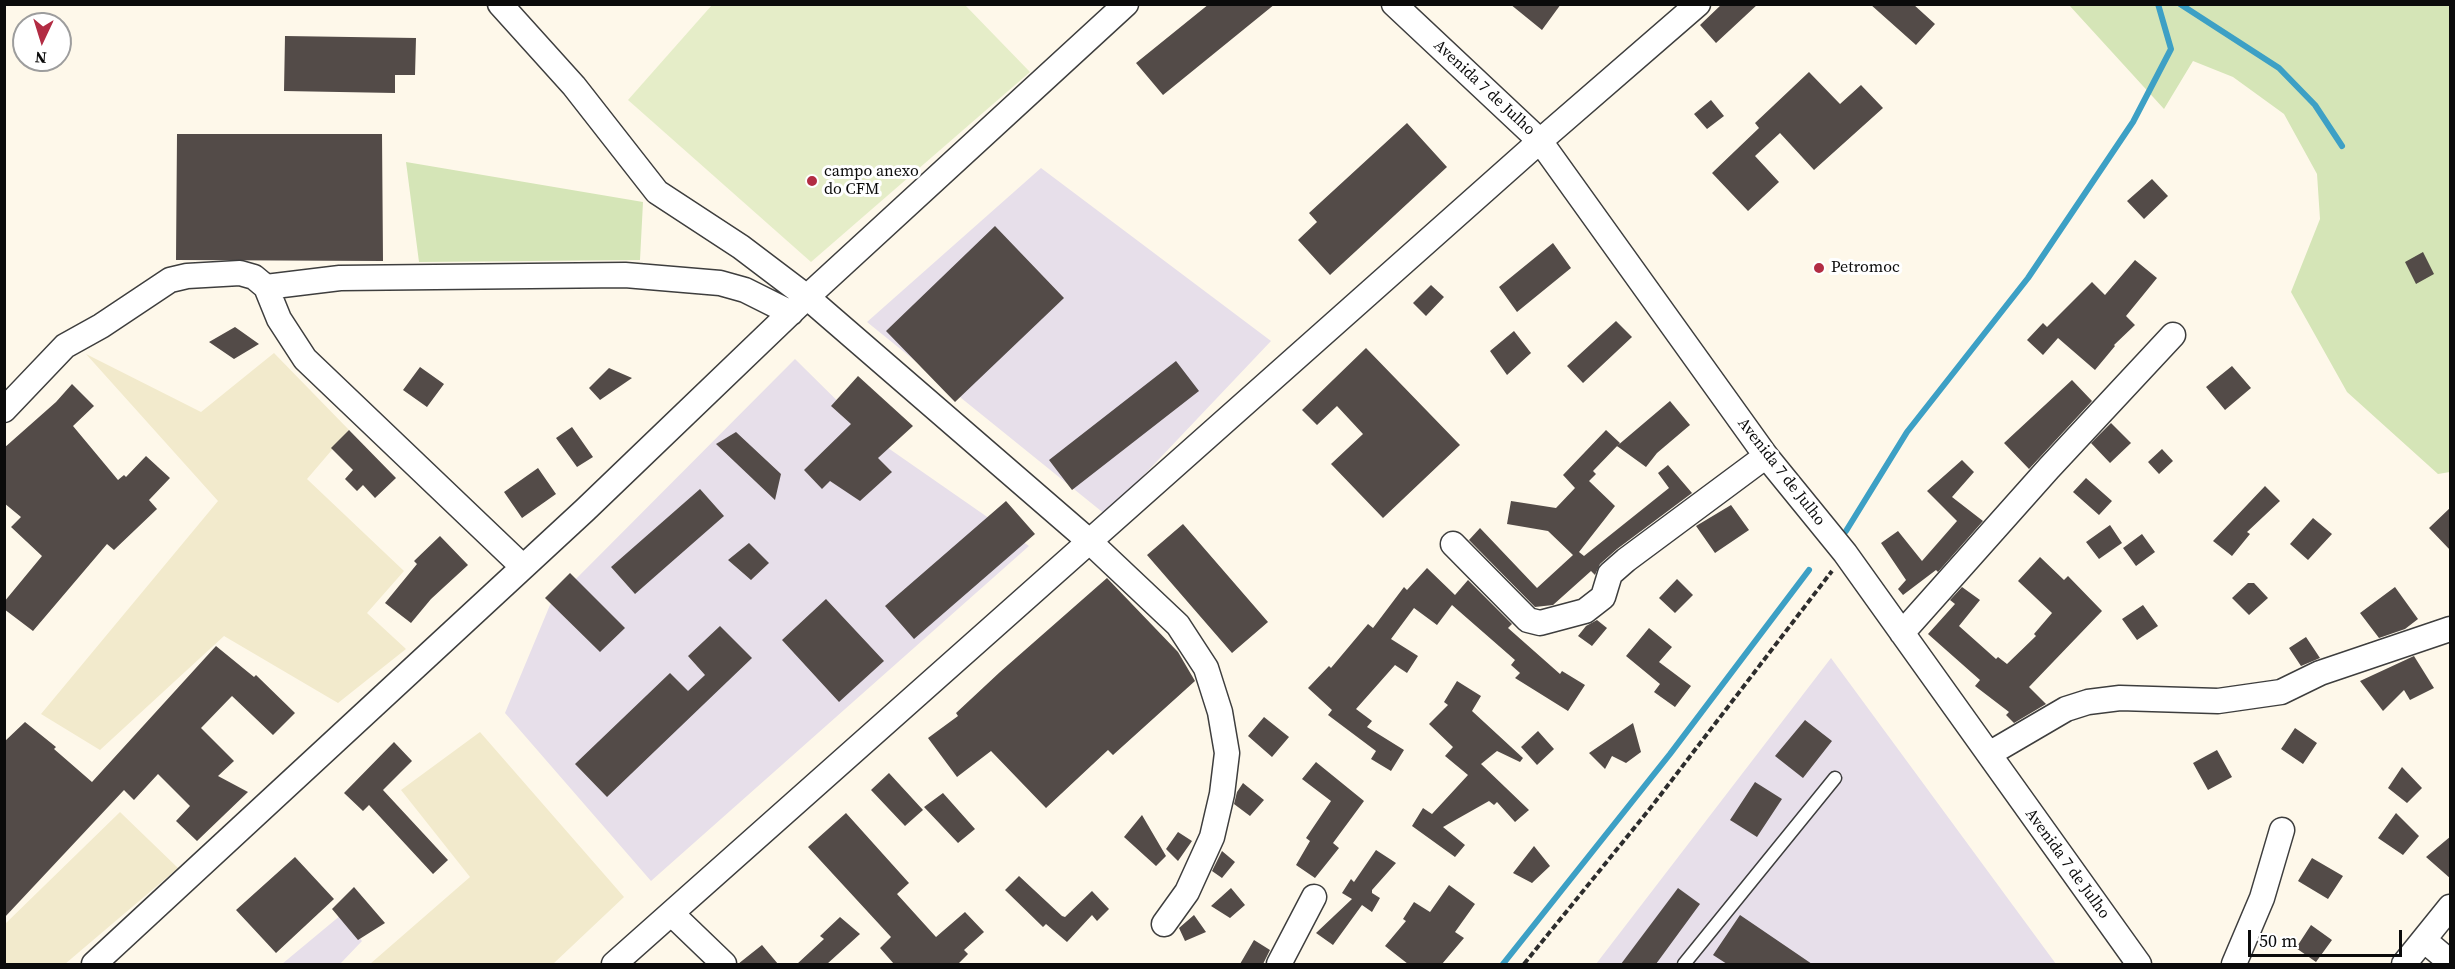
<!DOCTYPE html>
<html>
<head>
<meta charset="utf-8">
<style>
  body { margin:0 }
  #map { position:relative; width:2455px; height:969px; overflow:hidden; background:#fef8ea; font-family:"Source Serif 4",serif }
  canvas { display:block }
  .frame { position:absolute; inset:0; border:6px solid #0b0b0b; pointer-events:none }
  .north { position:absolute; left:12px; top:12px; width:60px; height:60px; box-sizing:border-box; background:#fff; border:2px solid #9d9d9d; border-radius:50%; rotate:184deg; font-size:16px; font-weight:700; line-height:24px; text-align:center; color:#0b0b0b }
  .north::after { content:''; display:block; margin:auto; width:21px; height:27px; background:#b22c43; clip-path:polygon(50% 0,100% 100%,50% 72%,0 100%) }
  .scale { position:absolute; left:2248px; top:930px; width:154px; height:27px; box-sizing:border-box; border:3px solid #0b0b0b; border-top:0; padding-left:8px; font-size:18px; line-height:21px; white-space:nowrap; color:#0b0b0b; -webkit-text-stroke:4px #fff; paint-order:stroke }
</style>
</head>
<body>
<div id="map">
<canvas width="2455" height="969"></canvas>
<div class="frame"></div>
<div class="north">N</div>
<div class="scale">50 m</div>
</div>
<script>
const ctx = document.querySelector('canvas').getContext('2d');
ctx.lineJoin = 'round';
function fillPath(path, color) { ctx.fillStyle = color; ctx.fill(path, 'evenodd'); }
const poly = rows => new Path2D(rows.map(r => 'M' + r).join(''));
function stroke(path, color, width, dash) { ctx.strokeStyle = color; ctx.lineWidth = width; ctx.lineCap = dash ? 'butt' : 'round'; ctx.setLineDash(dash || []); ctx.stroke(path); }
function write(font, color, halo, rows, align = 'center') {
  ctx.font = font + ' "Source Serif 4",serif'; ctx.lineWidth = 6; ctx.setLineDash([]); ctx.textBaseline = 'middle'; ctx.strokeStyle = halo; ctx.fillStyle = color; for (const [text, x, y, turn = 0] of rows) {
    ctx.save(); ctx.translate(x, y); ctx.rotate((+turn || 0) * Math.PI / 180); ctx.textAlign = isNaN(turn) ? turn : align; if (halo) ctx.strokeText(text, 0, 0); ctx.fillText(text, 0, 0); ctx.restore();
  }
}
fillPath(poly([
  [1041,168,1271,341,1106,515,867,322],
  [795,359,878,441,1029,546,651,881,505,713,550,605],
  [1831,658,2056,964,1596,964],
  [341,915,362,941,340,964,282,964]
]), '#e7dfea');
fillPath(poly([
  [274,353,349,430,307,479,404,571,367,613,406,649,338,703,224,636,100,750,41,714,218,501,86,354,201,412],
  [480,732,624,897,553,964,370,964,470,877,401,790],
  [120,812,178,868,65,964,5,964,5,924]
]), '#f2eacc');
fillPath(poly([
  [2069,5,2450,5,2450,472,2438,474,2347,392,2291,292,2320,219,2317,174,2284,114,2233,77,2193,61,2164,109],
  [406,162,643,202,640,260,419,262]
]), '#d5e5b7');
fillPath(poly([
  [712,5,965,5,1030,72,811,262,628,100]
]), '#e5edc8');
stroke(poly([
  [2180,4,2279,68,2315,105,2342,146],
  [1846,531,1907,432,2028,278,2133,122,2171,49,2158,4],
  [1503,964,1670,754,1809,570]
]), '#3da0c5', 6);
fillPath(poly([
  [1209,4,1275,4,1163,95,1136,63],
  [1510,4,1561,4,1542,30],
  [1722,4,1758,4,1716,43,1700,25],
  [1870,4,1913,4,1935,24,1916,45],
  [285,36,416,38,415,75,395,75,395,93,284,91],
  [1809,72,1840,104,1861,85,1883,108,1814,170,1780,133,1755,156,1779,182,1748,211,1712,173,1759,128,1755,123],
  [1711,100,1724,116,1707,129,1694,114],
  [1407,123,1447,167,1330,275,1298,240,1317,222,1309,213],
  [177,134,382,134,383,261,176,260],
  [2152,179,2168,196,2144,219,2127,201],
  [995,226,1064,298,955,402,886,331],
  [1553,243,1571,268,1517,312,1499,287],
  [2423,252,2434,274,2416,284,2405,262],
  [2135,260,2157,278,2126,316,2135,325,2114,345,2115,346,2095,370,2058,338,2043,355,2027,340,2043,323,2047,327,2092,282,2105,295],
  [1431,285,1444,297,1426,316,1413,303],
  [1616,321,1632,337,1583,383,1567,366],
  [235,327,259,344,234,359,209,342],
  [1514,331,1531,353,1507,375,1490,351],
  [1366,348,1460,445,1383,518,1331,464,1363,434,1337,406,1317,425,1302,410],
  [1176,361,1199,391,1072,490,1049,460],
  [2232,366,2251,388,2225,410,2206,387],
  [420,367,444,384,427,407,403,390],
  [609,368,632,378,600,400,589,388],
  [858,376,913,426,878,458,892,472,860,501,830,481,822,489,804,470,851,424,831,406],
  [2072,380,2092,401,2029,469,2004,443],
  [72,384,94,406,73,426,118,480,124,475,126,477,146,456,170,478,149,500,157,509,114,550,107,544,33,631,4,609,4,602,42,556,11,527,21,517,4,503,4,448,56,402],
  [1670,401,1690,425,1657,453,1646,467,1617,446],
  [2111,423,2131,443,2110,463,2091,443],
  [572,427,593,457,577,467,556,438],
  [349,430,396,478,375,498,363,485,357,491,345,479,353,470,331,448],
  [1606,430,1620,443,1593,471,1596,474,1589,481,1615,506,1579,552,1584,556,1669,488,1658,473,1668,465,1692,493,1617,549,1600,564,1595,575,1591,571,1553,605,1535,607,1469,540,1480,528,1537,588,1573,555,1548,531,1507,524,1511,501,1556,508,1575,488,1563,475],
  [736,432,781,474,775,500,716,444],
  [2162,449,2173,461,2159,474,2148,462],
  [1962,460,1974,472,1952,497,1983,521,1938,572,1936,570,1903,595,1898,589,1906,580,1881,543,1898,531,1922,561,1957,521,1927,491],
  [538,468,556,494,522,518,504,492],
  [2086,478,2112,501,2099,515,2073,492],
  [2265,486,2280,501,2247,532,2250,534,2232,556,2213,541],
  [700,489,724,516,635,594,611,567],
  [1006,501,1035,534,914,639,885,606],
  [1731,505,1749,530,1715,553,1696,526],
  [2451,507,2451,551,2429,528],
  [2313,518,2332,534,2308,560,2290,544],
  [1183,524,1268,622,1232,653,1147,555],
  [2110,525,2122,543,2099,559,2086,542],
  [2142,534,2155,552,2136,566,2123,548],
  [440,536,468,565,431,599,411,623,385,603,417,564,414,561],
  [749,543,769,563,751,580,728,560],
  [2040,557,2064,580,2068,576,2102,611,2029,687,2046,704,2014,723,2006,715,2009,712,1975,686,1980,680,1928,634,1955,604,1950,600,1962,587,1980,600,1959,626,1996,659,1998,657,2007,664,2036,636,2034,634,2052,613,2018,581],
  [1427,568,1455,595,1468,580,1512,624,1508,628,1560,674,1562,671,1585,685,1568,711,1515,678,1520,673,1511,665,1515,660,1452,605,1437,625,1414,608,1391,639,1418,656,1407,673,1395,665,1356,709,1372,721,1367,727,1404,750,1391,771,1371,759,1376,751,1328,715,1332,710,1308,688,1329,666,1331,668,1368,624,1373,628,1404,587,1407,590],
  [570,573,625,628,600,652,545,598],
  [1107,578,1178,652,1195,681,1113,755,1108,750,1046,808,991,751,957,777,928,738,958,716,956,713,1000,672],
  [1677,579,1693,595,1675,613,1659,598],
  [2248,583,2254,583,2268,598,2249,615,2232,598],
  [2395,587,2418,619,2405,629,2379,638,2360,613],
  [826,599,884,661,839,702,782,640],
  [2143,605,2158,626,2137,640,2122,619],
  [1597,620,1607,628,1592,646,1578,636,1586,626],
  [720,626,752,658,607,797,575,764,670,673,688,691,705,675,688,656],
  [1649,628,1672,647,1659,662,1691,686,1675,707,1654,692,1660,684,1626,656],
  [2306,637,2320,658,2301,666,2289,648],
  [216,646,254,677,256,675,295,713,273,735,232,696,201,728,234,761,218,776,248,792,197,841,176,821,190,806,158,774,134,800,124,790,4,918,4,742,25,722,56,747,54,749,92,782],
  [2414,656,2434,688,2410,700,2404,690,2383,711,2360,681],
  [1457,681,1481,696,1472,711,1523,758,1520,762,1497,751,1481,764,1529,810,1515,822,1497,802,1494,805,1489,801,1443,827,1465,845,1455,857,1412,826,1423,808,1432,814,1468,775,1445,756,1453,747,1429,724,1448,705,1444,702],
  [1264,717,1289,737,1272,757,1248,736],
  [1805,720,1832,741,1803,778,1775,756],
  [1633,723,1641,752,1626,763,1612,756,1605,769,1589,753],
  [2295,728,2317,743,2303,764,2281,749],
  [1538,731,1554,749,1537,765,1521,747],
  [394,742,412,761,383,790,448,860,433,874,369,805,363,811,344,793],
  [2217,750,2232,777,2208,790,2193,763],
  [1316,762,1364,801,1333,843,1339,848,1315,878,1296,865,1310,841,1306,838,1331,801,1302,779],
  [2402,767,2422,788,2407,803,2388,788],
  [889,773,923,810,905,826,871,790],
  [1755,782,1782,799,1757,837,1730,820],
  [1243,783,1264,800,1250,816,1234,804,1237,792],
  [943,793,975,829,958,843,924,807],
  [846,813,909,883,897,894,936,937,965,912,984,932,964,950,968,954,958,964,894,964,880,948,891,937,808,847],
  [2396,813,2419,836,2403,855,2378,838],
  [1142,815,1166,856,1156,866,1124,837],
  [1178,832,1192,841,1178,861,1166,849],
  [2451,836,2451,879,2426,857],
  [1534,846,1550,866,1532,883,1513,873],
  [1376,850,1396,863,1372,890,1372,893,1380,898,1372,912,1362,905,1333,945,1316,933,1352,899,1342,893,1351,879,1354,882],
  [1222,851,1235,862,1222,878,1212,871],
  [295,857,334,899,276,953,236,910],
  [2312,858,2343,876,2328,899,2298,881],
  [1019,876,1062,916,1065,917,1092,891,1109,909,1097,921,1092,915,1067,942,1046,924,1043,927,1005,890],
  [1449,885,1475,904,1455,932,1464,938,1442,964,1408,964,1385,946,1406,921,1403,919,1414,902,1430,912],
  [354,887,385,923,358,940,332,909],
  [1231,888,1245,905,1230,918,1211,906],
  [1678,888,1700,904,1656,964,1621,964],
  [1194,915,1206,932,1185,941,1179,928],
  [1740,915,1812,964,1727,964,1713,955],
  [840,917,860,934,827,964,797,964,824,939,820,936],
  [2311,925,2332,940,2316,962,2296,948],
  [1254,940,1270,950,1263,964,1240,964],
  [762,945,778,964,738,964]
]), '#534b48');
const lane = poly([
  [1684,964,1835,778]
]);
const street = poly([
  [500,4,574,86,657,192,741,247,807,297,1089,541,1178,625,1206,668,1220,712,1227,753,1222,794,1212,837,1187,892,1164,924],
  [1394,4,1540,141,1766,456,1845,553,2139,964],
  [266,287,340,278,625,275,720,283,745,290,791,313],
  [4,410,65,346,101,326,170,280,187,276,240,273,254,277,266,287,279,319,305,359,523,567],
  [1453,544,1528,620,1540,623,1585,611,1603,597,1610,574,1626,560,1766,456],
  [1902,633,2049,468,2173,335],
  [1989,754,2066,709,2088,702,2120,698,2218,701,2281,692,2320,673,2450,629],
  [672,914,724,964],
  [2424,940,2450,962],
  [94,964,585,510,807,297,1126,4],
  [614,964,1540,141,1698,4],
  [1279,964,1314,897],
  [2234,964,2262,898,2282,830],
  [2404,964,2450,907]
]);
stroke(lane, '#3e3e3e', 15);
stroke(street, '#3e3e3e', 27);
stroke(poly([
  [1524,964,1652,806,1832,571]
]), '#2d2d2d', 4, [6, 3]);
stroke(lane, '#fff', 12);
stroke(street, '#fff', 24);
for (const [x, y, r, color] of [
  [812,181,6,"#b22c43"],
  [1819,268,6,"#b22c43"]
]) { const dot = new Path2D(); dot.arc(x, y, r, 0, 2 * Math.PI); ctx.fillStyle = color; ctx.fill(dot); stroke(dot, '#fff', 2); }
write('16px', '#0b0b0b', '#fff', [
  ["Avenida 7 de Julho",1484,88,43],
  ["Avenida 7 de Julho",1781,472,52],
  ["Avenida 7 de Julho",2067,864,54]
]);
write('16px', '#0b0b0b', '#fff', [
  ["campo anexo",824,172],
  ["do CFM",824,190],
  ["Petromoc",1831,268]
], 'left');
</script>
</body>
</html>
